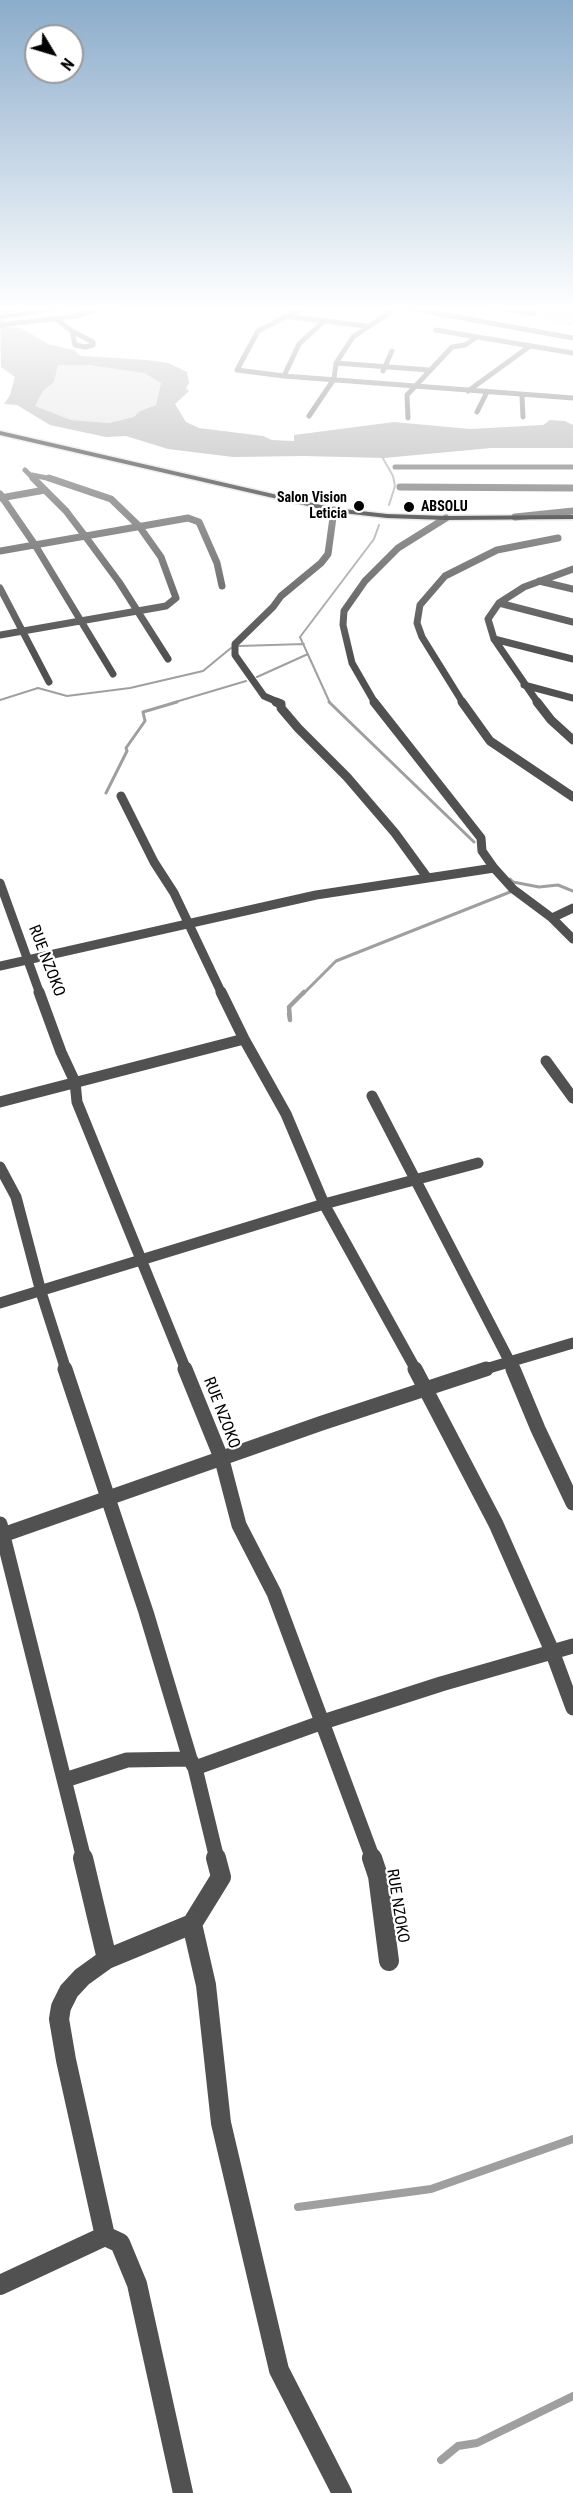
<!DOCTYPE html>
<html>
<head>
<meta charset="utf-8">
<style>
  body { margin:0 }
  #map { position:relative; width:573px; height:2493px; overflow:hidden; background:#fff; font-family:"Roboto Condensed",sans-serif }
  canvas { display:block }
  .north { position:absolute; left:24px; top:24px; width:60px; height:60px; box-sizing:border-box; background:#fff; border:2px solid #999; border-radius:50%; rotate:128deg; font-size:16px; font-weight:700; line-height:24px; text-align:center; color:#000 }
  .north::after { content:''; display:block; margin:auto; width:21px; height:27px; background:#000; clip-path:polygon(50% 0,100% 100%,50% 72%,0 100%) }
</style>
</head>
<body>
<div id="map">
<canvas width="573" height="2493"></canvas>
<div class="north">N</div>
</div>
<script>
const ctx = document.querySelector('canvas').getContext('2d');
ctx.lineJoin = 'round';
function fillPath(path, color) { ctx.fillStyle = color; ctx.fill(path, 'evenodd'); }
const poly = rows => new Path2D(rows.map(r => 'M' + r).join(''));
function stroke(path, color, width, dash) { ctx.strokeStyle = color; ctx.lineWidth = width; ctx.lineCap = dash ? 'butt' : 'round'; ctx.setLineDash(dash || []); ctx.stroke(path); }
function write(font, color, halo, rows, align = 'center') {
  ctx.font = font + ' "Roboto Condensed",sans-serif'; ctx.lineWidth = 4.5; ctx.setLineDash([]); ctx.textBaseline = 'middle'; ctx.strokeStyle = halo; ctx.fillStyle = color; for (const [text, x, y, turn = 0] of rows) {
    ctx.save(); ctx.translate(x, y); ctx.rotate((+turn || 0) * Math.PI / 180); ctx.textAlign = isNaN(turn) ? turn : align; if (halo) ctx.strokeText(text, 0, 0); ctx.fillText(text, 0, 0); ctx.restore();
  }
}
fillPath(poly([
  [529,307,573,307,573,326,548,322,553,319,521,311],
  [58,364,88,365,144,373,161,383,156,405,140,411,135,417,109,423,71,420,34,406,43,391,54,382]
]), '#d8d8d8');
fillPath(poly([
  [0,307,29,307,27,316,4,320,5,327,21,328,48,344,74,350,81,356,147,360,168,363,187,372,189,383,186,388,189,391,175,404,186,422,199,428,263,436,272,440,294,441,294,435,394,422,470,429,543,425,550,420,565,421,573,425,573,448,491,448,384,458,304,456,233,457,168,449,126,436,106,437,50,425,17,405,4,404,10,395,15,377,1,367],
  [58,365,88,365,144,373,161,383,156,405,140,411,134,417,109,423,71,420,35,406,43,391,54,382]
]), '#9f9f9f');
stroke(poly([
  [381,455,393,476,395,486,389,505],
  [239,646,304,644],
  [257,677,308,654],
  [0,700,38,688,67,696,130,688,203,671,231,648],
  [172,703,246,681],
  [330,703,300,637,374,539,379,525]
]), '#9f9f9f', 2);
stroke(poly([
  [329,702,474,842],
  [106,793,127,751,126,748,145,721,143,712,177,702],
  [510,879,513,882,539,887,558,885,573,891],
  [303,994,336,961,510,892]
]), '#9f9f9f', 3);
stroke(poly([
  [289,1014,290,1020,289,1007,304,992]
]), '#9f9f9f', 4.5);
stroke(poly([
  [298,2207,431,2189,573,2139],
  [441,2460,458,2446,477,2443,573,2396]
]), '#9f9f9f', 8);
const primary = poly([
  [66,307,79,307,0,319,0,315,66,307],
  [0,431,334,508,387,514,446,516,573,515,573,519,446,520,387,518,334,512,0,435,0,431]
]);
stroke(primary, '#dbdbdb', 3);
stroke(poly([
  [305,307,258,331,237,370,284,376,573,398],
  [402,307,573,338],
  [492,307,534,314],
  [284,316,366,326],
  [56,319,72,331],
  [0,325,76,316,101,308],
  [436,330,573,353],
  [72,331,93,342,93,345,85,347,75,345,72,331],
  [336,363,429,370],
  [383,371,392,351],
  [284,376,299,344,324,321],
  [468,391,530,346],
  [522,396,523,417],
  [477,412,487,392],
  [309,416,334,379,336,363,353,337,398,307],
  [408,418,407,395,452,347,465,345,477,337],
  [395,467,573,467],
  [25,470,35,480],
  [32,475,57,480]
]), '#515151', 5);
stroke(poly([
  [33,478,66,511,85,536,119,582,168,659],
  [400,487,573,488],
  [0,494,35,545,113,674],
  [0,498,45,490],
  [515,517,573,511],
  [0,551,188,518,199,522,217,563,222,586],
  [539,581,573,589],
  [0,588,49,682],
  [499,603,573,622],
  [0,635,166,606,176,598,161,557,139,526,111,499,49,478],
  [494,639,573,659],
  [524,685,573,698],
  [280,703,264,696,235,655,235,644,273,607,281,596,321,563,328,554,334,510],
  [375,703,352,663,343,625,344,611,365,581,398,548,446,518],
  [463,703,422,637,417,623,420,605,445,576,497,550,558,538],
  [538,703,494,639,488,619,499,603,524,587,573,569]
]), '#515151', 7);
stroke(poly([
  [276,702,281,704,281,708,298,728,347,777,395,833,427,877],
  [374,702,481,838,482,851,494,868,513,889,552,918,573,939],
  [462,702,490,741,573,797],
  [537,702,551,720,573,740],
  [121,796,154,862,174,893,222,994],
  [0,883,40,994],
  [552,918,573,908],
  [0,966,316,895,494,868]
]), '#515151', 9);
stroke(poly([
  [39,992,61,1052,75,1082,77,1102,186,1370],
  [221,992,244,1039,286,1114,324,1204,416,1370],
  [546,1061,573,1098],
  [372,1096,514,1370],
  [0,1102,244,1039],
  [0,1167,16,1197,41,1292,66,1370],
  [0,1303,324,1204,478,1163],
  [482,1370,573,1343]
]), '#515151', 11);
stroke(poly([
  [65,1369,146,1612,190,1759,195,1768,217,1859],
  [185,1369,222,1460,239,1525,274,1593,373,1859],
  [415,1369,496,1524,552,1651,573,1708],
  [513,1369,538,1429,573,1503],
  [0,1524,84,1859],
  [0,1536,322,1423,486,1369],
  [195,1768,323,1722,441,1684,573,1646],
  [65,1780,127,1760,190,1759]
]), '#515151', 15);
stroke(poly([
  [83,1858,107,1959],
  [216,1858,221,1877,192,1924,206,1985,221,2123,279,2370,342,2493],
  [372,1858,378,1876,389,1961],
  [105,2236,66,2060,59,2019,61,2007,69,1991,82,1977,107,1959,192,1924],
  [105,2236,120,2243,137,2284,183,2493],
  [0,2285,105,2236]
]), '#515151', 20);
stroke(poly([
  [96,307,110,309,122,307]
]), '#515151', 5);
fillPath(primary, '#000');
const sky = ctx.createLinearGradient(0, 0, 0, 656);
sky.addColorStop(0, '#8baccb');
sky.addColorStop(0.47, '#fff');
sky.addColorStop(1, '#ffffff00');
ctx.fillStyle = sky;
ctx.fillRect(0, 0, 573, 656);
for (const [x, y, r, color] of [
  [359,506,6,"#000"],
  [409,507,6,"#000"]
]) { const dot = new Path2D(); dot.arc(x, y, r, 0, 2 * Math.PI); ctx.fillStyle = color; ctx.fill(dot); stroke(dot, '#fff', 2); }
write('bold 14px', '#000', '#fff', [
  ["Salon Vision",347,498],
  ["Leticia",347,514],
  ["ABSOLU",421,507,"left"]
], 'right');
write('16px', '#000', '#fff', [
  ["RUE NZOKO",46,961,69],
  ["RUE NZOKO",221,1413,69],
  ["RUE NZOKO",397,1906,81]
]);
</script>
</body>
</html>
